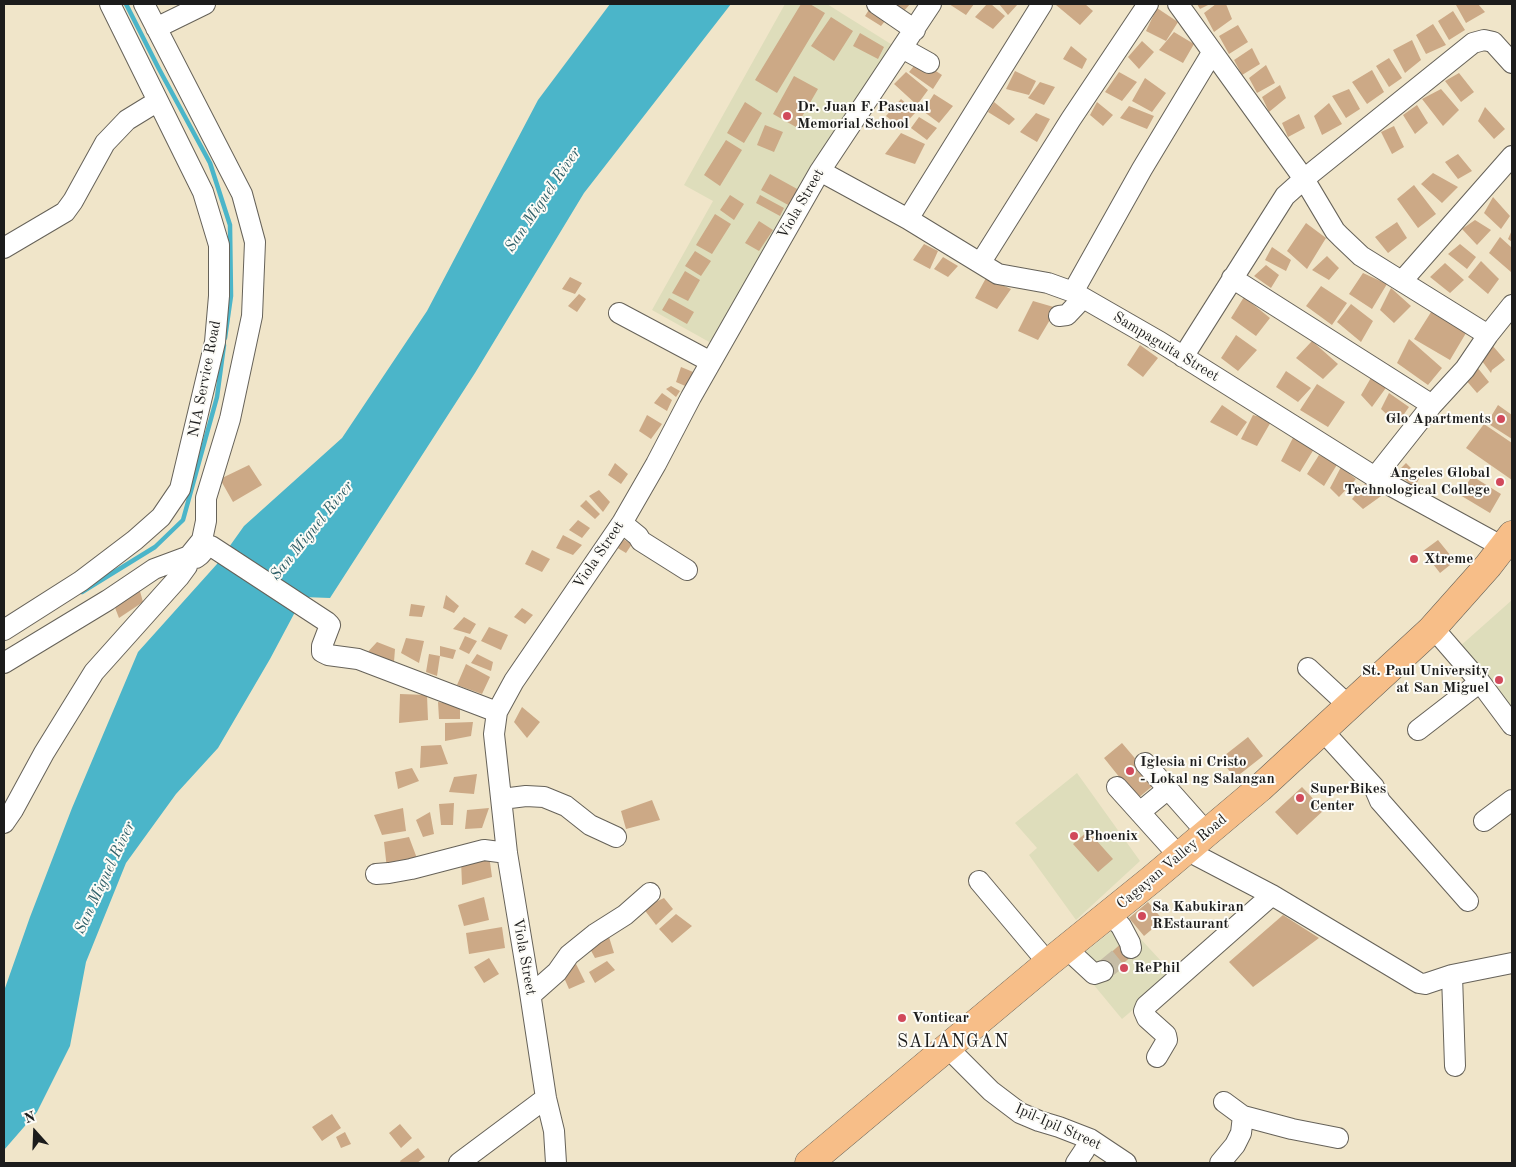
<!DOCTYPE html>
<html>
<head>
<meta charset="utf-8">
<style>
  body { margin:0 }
  #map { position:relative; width:1516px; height:1167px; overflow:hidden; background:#f0e5c9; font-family:"Old Standard TT",serif }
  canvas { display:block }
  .frame { position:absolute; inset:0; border:5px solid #1c1c1c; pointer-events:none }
  .north { position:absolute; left:10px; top:1107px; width:50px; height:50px; -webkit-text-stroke:4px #fdfcf7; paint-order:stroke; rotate:340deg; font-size:14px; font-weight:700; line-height:20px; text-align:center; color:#1c1c1c }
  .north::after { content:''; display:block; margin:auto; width:18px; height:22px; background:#1c1c1c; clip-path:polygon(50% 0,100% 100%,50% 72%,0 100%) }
</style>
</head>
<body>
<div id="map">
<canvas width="1516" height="1167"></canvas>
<div class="frame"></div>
<div class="north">N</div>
</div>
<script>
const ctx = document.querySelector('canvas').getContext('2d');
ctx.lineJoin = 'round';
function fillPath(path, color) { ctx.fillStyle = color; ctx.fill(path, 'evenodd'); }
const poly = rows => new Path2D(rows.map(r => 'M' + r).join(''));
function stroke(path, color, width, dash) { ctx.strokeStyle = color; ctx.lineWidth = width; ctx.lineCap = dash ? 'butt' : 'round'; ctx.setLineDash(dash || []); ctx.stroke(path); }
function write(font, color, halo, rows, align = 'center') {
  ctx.font = font + ' "Old Standard TT",serif'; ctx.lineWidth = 4; ctx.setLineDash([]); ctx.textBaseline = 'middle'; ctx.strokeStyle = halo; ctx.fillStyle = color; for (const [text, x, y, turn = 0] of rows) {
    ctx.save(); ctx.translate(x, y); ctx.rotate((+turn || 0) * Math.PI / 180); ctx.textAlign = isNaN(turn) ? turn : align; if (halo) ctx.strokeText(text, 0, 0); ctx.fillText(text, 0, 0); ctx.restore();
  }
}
fillPath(poly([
  [785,4,827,4,894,46,711,343,652,310,713,201,684,185],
  [1512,600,1512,712,1458,648],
  [1077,773,1140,861,1076,920,1029,855,1037,848,1015,823],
  [1124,921,1174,975,1122,1019,1074,961]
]), '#deddbb');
fillPath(poly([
  [610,4,731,4,584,193,475,373,330,598,303,597,270,659,218,748,176,794,126,863,86,962,70,1046,37,1112,4,1150,4,991,30,917,72,808,138,652,217,564,244,526,342,438,427,311,538,100]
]), '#4bb5c9');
stroke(poly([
  [126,4,159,69,210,163,230,225,231,296,225,338],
  [82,592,155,547,183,520,217,397,224,345]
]), '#4bb5c9', 4.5);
fillPath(poly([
  [801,4,810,4,825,13,777,93,755,80],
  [895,4,910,4,904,11],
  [949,4,974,4,966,15],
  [987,4,991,4,1005,16,993,29,975,17],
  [999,4,1018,4,1008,15],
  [1057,4,1085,4,1093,11,1080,25,1056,5],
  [1197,4,1210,4,1200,9],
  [1216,4,1226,4,1232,19,1214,32,1204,13],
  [1458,4,1478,4,1485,12,1466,23,1456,5],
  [872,5,889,16,881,26,865,16],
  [1157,8,1178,22,1166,41,1146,31],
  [1453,11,1465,30,1449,40,1438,21],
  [831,17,853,31,834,61,811,46],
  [1433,24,1446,45,1426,54,1416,35],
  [1238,25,1248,42,1229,54,1219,36],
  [1174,32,1194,44,1183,63,1159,50],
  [860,33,884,47,878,59,853,46],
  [1412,40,1421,60,1405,73,1393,50],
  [1142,41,1154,52,1139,69,1128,57],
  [1071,46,1087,59,1082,69,1063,59],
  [1252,48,1260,64,1242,75,1234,60],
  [1389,58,1402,78,1389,87,1376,66],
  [919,60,942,75,933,89,909,72],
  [1266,65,1275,83,1257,93,1249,78],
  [1372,70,1384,92,1367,104,1352,82],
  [1015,71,1036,81,1029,95,1006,89],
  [906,72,928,90,917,105,894,84],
  [1119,72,1137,82,1122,101,1105,92],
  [1459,73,1474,92,1461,102,1445,81],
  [794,76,818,89,796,127,773,114],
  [1145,78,1166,93,1152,112,1132,101],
  [1040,82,1055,87,1044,105,1028,98],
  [1280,85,1286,98,1269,112,1262,97],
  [1349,89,1360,109,1346,118,1332,96],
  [1441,89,1459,110,1443,126,1422,99],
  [934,94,953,106,939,123,923,111],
  [901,99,916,112,901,128,886,116],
  [745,102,762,113,744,143,727,133],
  [994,102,1015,119,1009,125,988,112],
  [1097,102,1113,115,1103,126,1090,115],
  [1329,103,1342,124,1322,135,1314,116],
  [1417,105,1428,123,1415,134,1403,115],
  [1129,106,1154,116,1147,129,1120,118],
  [1485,107,1505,129,1494,139,1478,121],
  [1036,113,1050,119,1037,142,1020,132],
  [1299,114,1305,128,1288,137,1282,123],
  [919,117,937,128,927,140,911,128],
  [765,125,783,132,774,152,757,145],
  [1394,126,1404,147,1392,154,1381,132],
  [901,133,925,144,915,164,885,154],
  [726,140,742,150,720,186,704,175],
  [1458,154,1472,171,1458,179,1445,162],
  [1433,173,1458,187,1442,203,1421,184],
  [770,174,799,190,790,206,761,190],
  [1414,185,1436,214,1418,228,1397,199],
  [730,195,744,204,734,220,720,210],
  [760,195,784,208,780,216,756,203],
  [1493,197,1510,216,1501,229,1484,213],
  [715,214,731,224,712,254,696,245],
  [1475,220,1491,230,1477,245,1462,229],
  [759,221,773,230,759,251,745,243],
  [1397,222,1407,238,1388,253,1375,237],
  [1306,223,1326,238,1307,269,1287,251],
  [1512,230,1512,242,1508,239],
  [1500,237,1512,248,1511,272,1489,253],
  [924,244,938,251,930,269,913,260],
  [1460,244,1476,257,1467,269,1448,254],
  [1272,247,1291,260,1286,271,1265,260],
  [695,251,711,261,701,276,685,266],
  [1327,256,1339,268,1329,280,1312,270],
  [943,257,958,266,948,277,934,269],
  [1481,261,1499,279,1488,294,1468,277],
  [1445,263,1464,280,1450,293,1430,277],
  [1266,265,1279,275,1271,288,1254,276],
  [685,271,700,280,688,301,672,293],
  [1363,273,1387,284,1372,309,1349,294],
  [570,277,582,283,575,294,562,289],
  [986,278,1011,289,997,309,975,298],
  [1321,286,1347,303,1332,325,1306,306],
  [1391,288,1411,306,1394,323,1380,310],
  [579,294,586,299,577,312,568,306],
  [1244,297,1270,318,1256,336,1231,318],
  [669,298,694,312,687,324,662,310],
  [1033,301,1057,308,1038,340,1018,331],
  [1351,304,1373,321,1361,342,1337,322],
  [1433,309,1466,333,1450,360,1414,339],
  [1236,335,1257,350,1238,371,1221,358],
  [1409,339,1442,368,1428,385,1397,363],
  [1312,341,1338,364,1323,379,1296,358],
  [1140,345,1158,358,1143,377,1127,365],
  [1492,345,1505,360,1492,370,1491,373,1482,361],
  [681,367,698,374,690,388,676,382],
  [1477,367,1489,382,1477,393,1465,379],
  [1286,371,1311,388,1298,402,1276,387],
  [1372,376,1388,385,1372,407,1361,395],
  [1317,384,1345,402,1328,427,1300,410],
  [671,386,680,391,676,397,666,389],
  [662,393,672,400,667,411,654,403],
  [1389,393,1409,407,1397,424,1381,409],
  [1222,405,1247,422,1237,436,1210,422],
  [1498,405,1512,415,1512,439,1487,423],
  [647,415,662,424,651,439,639,431],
  [1253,415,1272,420,1257,446,1241,439],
  [1484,424,1512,443,1512,480,1466,448],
  [1295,434,1314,449,1300,472,1281,461],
  [1319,455,1338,463,1324,486,1307,474],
  [615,463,628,474,621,484,608,475],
  [1406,463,1420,477,1414,488,1397,472],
  [249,465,262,485,233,502,220,479],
  [1341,467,1356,479,1339,497,1330,488],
  [1472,476,1501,494,1490,513,1460,495],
  [1365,484,1384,494,1363,509,1352,499],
  [599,490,610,502,603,512,589,496],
  [586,500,600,514,595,519,580,506],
  [578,520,590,528,582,538,569,530],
  [563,535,582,545,573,555,556,548],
  [621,538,632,544,626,553,616,547],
  [1438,540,1455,561,1440,573,1423,551],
  [532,550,550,559,542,572,525,564],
  [138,584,143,602,119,618,112,600],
  [446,595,459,606,454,613,443,608],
  [411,604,425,606,422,617,409,616],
  [522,608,533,615,525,624,514,617],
  [464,617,476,624,470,634,453,629],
  [489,627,508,635,501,650,481,641],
  [465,636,477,641,469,654,459,649],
  [406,638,424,641,419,663,401,653],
  [377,642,395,649,394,662,365,655],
  [440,646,456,650,453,659,440,656],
  [429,654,440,656,437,676,426,672],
  [477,654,493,662,491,671,471,663],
  [466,664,490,677,482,694,457,685],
  [400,694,427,695,428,720,399,723],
  [438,702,460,705,460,719,439,719],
  [522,707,540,722,527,738,514,722],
  [473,722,471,736,445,741,445,723],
  [1248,737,1263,756,1235,778,1220,759],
  [1122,743,1156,783,1137,799,1104,758],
  [441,745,448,764,420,768,421,746],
  [412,768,419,781,398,789,395,772],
  [477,774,474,794,449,792,454,777],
  [1302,787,1324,810,1297,835,1275,812],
  [652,800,660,820,626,829,621,811],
  [454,803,453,825,441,825,439,804],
  [403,808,406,831,382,835,374,815],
  [489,808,482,828,465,829,467,810],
  [430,812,434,834,423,837,416,820],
  [1088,831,1113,859,1098,872,1073,844],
  [409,837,418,861,387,869,384,842],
  [489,855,492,877,462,885,461,860],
  [484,897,489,920,464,926,458,905],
  [664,898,673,909,656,925,643,908],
  [1148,902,1163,920,1144,936,1129,918],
  [676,914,692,926,672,943,659,929],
  [1283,915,1319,938,1253,987,1229,962],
  [502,927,505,948,469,954,466,933],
  [609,937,614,953,595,958,588,945],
  [1124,941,1135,953,1108,977,1097,965],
  [489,958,499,974,484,983,474,967],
  [607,961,615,970,595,983,589,972],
  [576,964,585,982,569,989,562,973],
  [332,1114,341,1128,322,1141,312,1127],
  [400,1124,412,1138,401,1148,389,1133],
  [345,1132,351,1144,341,1148,336,1137],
  [418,1148,425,1157,417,1163,401,1163,400,1161]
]), '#cca986');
stroke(poly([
  [1103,971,1131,948]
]), '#c6bda6', 20, [20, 10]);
const minor = poly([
  [877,4,915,30],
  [1178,4,1304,179,1335,231,1341,237,1361,256,1488,335],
  [156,28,205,4],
  [902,48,929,63],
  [820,171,908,219,998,274,1048,283,1073,292,1160,342,1375,477,1503,547],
  [908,219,1042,4],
  [4,248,65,212,73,201,105,143,127,120,158,101],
  [981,262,1071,119,1148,4],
  [1232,278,1432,405],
  [1402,281,1512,156],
  [1073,292,1142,169,1212,53],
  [619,313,711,362],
  [1059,316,1067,315,1083,298],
  [1183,357,1285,196,1304,179,1473,43,1484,40,1493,42,1512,63],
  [1375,477,1432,405,1465,369,1488,335,1512,305],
  [622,523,638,536,641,541,687,570],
  [4,630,81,581,135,540,161,517,180,489,215,342,219,296,219,245,203,192,110,4],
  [1431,630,1441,637,1480,682,1512,725],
  [4,663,108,600,154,569,189,556,202,540,206,521,206,498,230,419,252,316,255,242,242,194,144,4],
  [1308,668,1350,707],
  [1418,730,1480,682],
  [1323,731,1374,787,1380,801,1468,901],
  [1145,763,1207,833],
  [1117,787,1179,856],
  [502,799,526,796,544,797,566,806,590,825,616,837],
  [1140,812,1168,789],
  [1484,821,1512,800],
  [4,823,13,810,44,753,94,672,179,577,187,566,189,556,196,558,200,555,207,547,211,546,327,622,330,625,322,646,322,652,328,655,358,659,497,712],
  [1186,850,1272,895,1419,983,1425,984,1452,975,1512,963],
  [376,874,389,873,411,869,484,850,507,853],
  [979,881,1048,963],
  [1109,914,1121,926,1130,943,1131,948],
  [1067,949,1094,974,1103,971],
  [1452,975,1455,1066],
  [531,995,557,972,569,955,595,934,625,915,650,893],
  [948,1048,991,1091,1020,1113,1039,1121,1059,1127,1090,1139,1126,1163],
  [1157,1057,1167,1040,1166,1035,1147,1018,1144,1011,1146,1006,1272,895],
  [1224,1102,1243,1116],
  [459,1163,546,1098],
  [556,1163,554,1131,546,1098,529,986,507,853,494,734,497,712,514,681,622,523,656,464,691,397,820,171,931,4],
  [1076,1163,1084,1151,1090,1139],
  [1220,1163,1235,1145,1241,1133,1243,1116,1292,1129,1338,1138]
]);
const highway = poly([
  [809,1163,1048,963,1152,879,1260,788,1431,630,1488,566,1512,535]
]);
stroke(minor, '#666259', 22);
stroke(highway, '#666259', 29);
stroke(minor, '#fff', 20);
stroke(highway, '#f7be88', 28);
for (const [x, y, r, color] of [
  [787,116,5,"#d1495b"],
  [1501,419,5,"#d1495b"],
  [1500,482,5,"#d1495b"],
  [1414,559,5,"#d1495b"],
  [1499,680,5,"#d1495b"],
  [1130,771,5,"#d1495b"],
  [1300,798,5,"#d1495b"],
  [1074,836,5,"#d1495b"],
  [1142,916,5,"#d1495b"],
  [1124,968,5,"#d1495b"],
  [902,1018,5,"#d1495b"]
]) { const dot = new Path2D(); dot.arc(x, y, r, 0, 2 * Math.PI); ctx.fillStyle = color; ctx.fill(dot); stroke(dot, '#fdfcf7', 2); }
write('bold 15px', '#1c1c1c', '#fdfcf7', [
  ["Dr. Juan F. Pascual",797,107],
  ["Memorial School",797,124],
  ["Glo Apartments",1491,419,"right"],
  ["Angeles Global",1490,473,"right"],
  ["Technological College",1490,490,"right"],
  ["Xtreme",1424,559],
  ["St. Paul University",1489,671,"right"],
  ["at San Miguel",1489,688,"right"],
  ["Iglesia ni Cristo",1140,762],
  ["- Lokal ng Salangan",1140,779],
  ["SuperBikes",1310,789],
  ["Center",1310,806],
  ["Phoenix",1084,836],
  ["Sa Kabukiran",1152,907],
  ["REstaurant",1152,924],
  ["RePhil",1134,968],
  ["Vonticar",912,1018]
], 'left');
write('15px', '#1c1c1c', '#fdfcf7', [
  ["Viola Street",801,204,-60],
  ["Sampaguita Street",1166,347,31],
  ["NIA Service Road",205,379,-79],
  ["Viola Street",599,555,-56],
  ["Cagayan Valley Road",1172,862,-40],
  ["Viola Street",524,957,80],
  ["Ipil-Ipil Street",1058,1127,24]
]);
write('italic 16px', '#31616a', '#fdfcf7', [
  ["San Miguel River",543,200,-56],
  ["San Miguel River",312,531,-51],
  ["San Miguel River",105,878,-65]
]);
ctx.letterSpacing = '1px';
write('18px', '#1c1c1c', '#fdfcf7', [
  ["SALANGAN",953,1042]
]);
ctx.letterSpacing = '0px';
</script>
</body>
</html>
